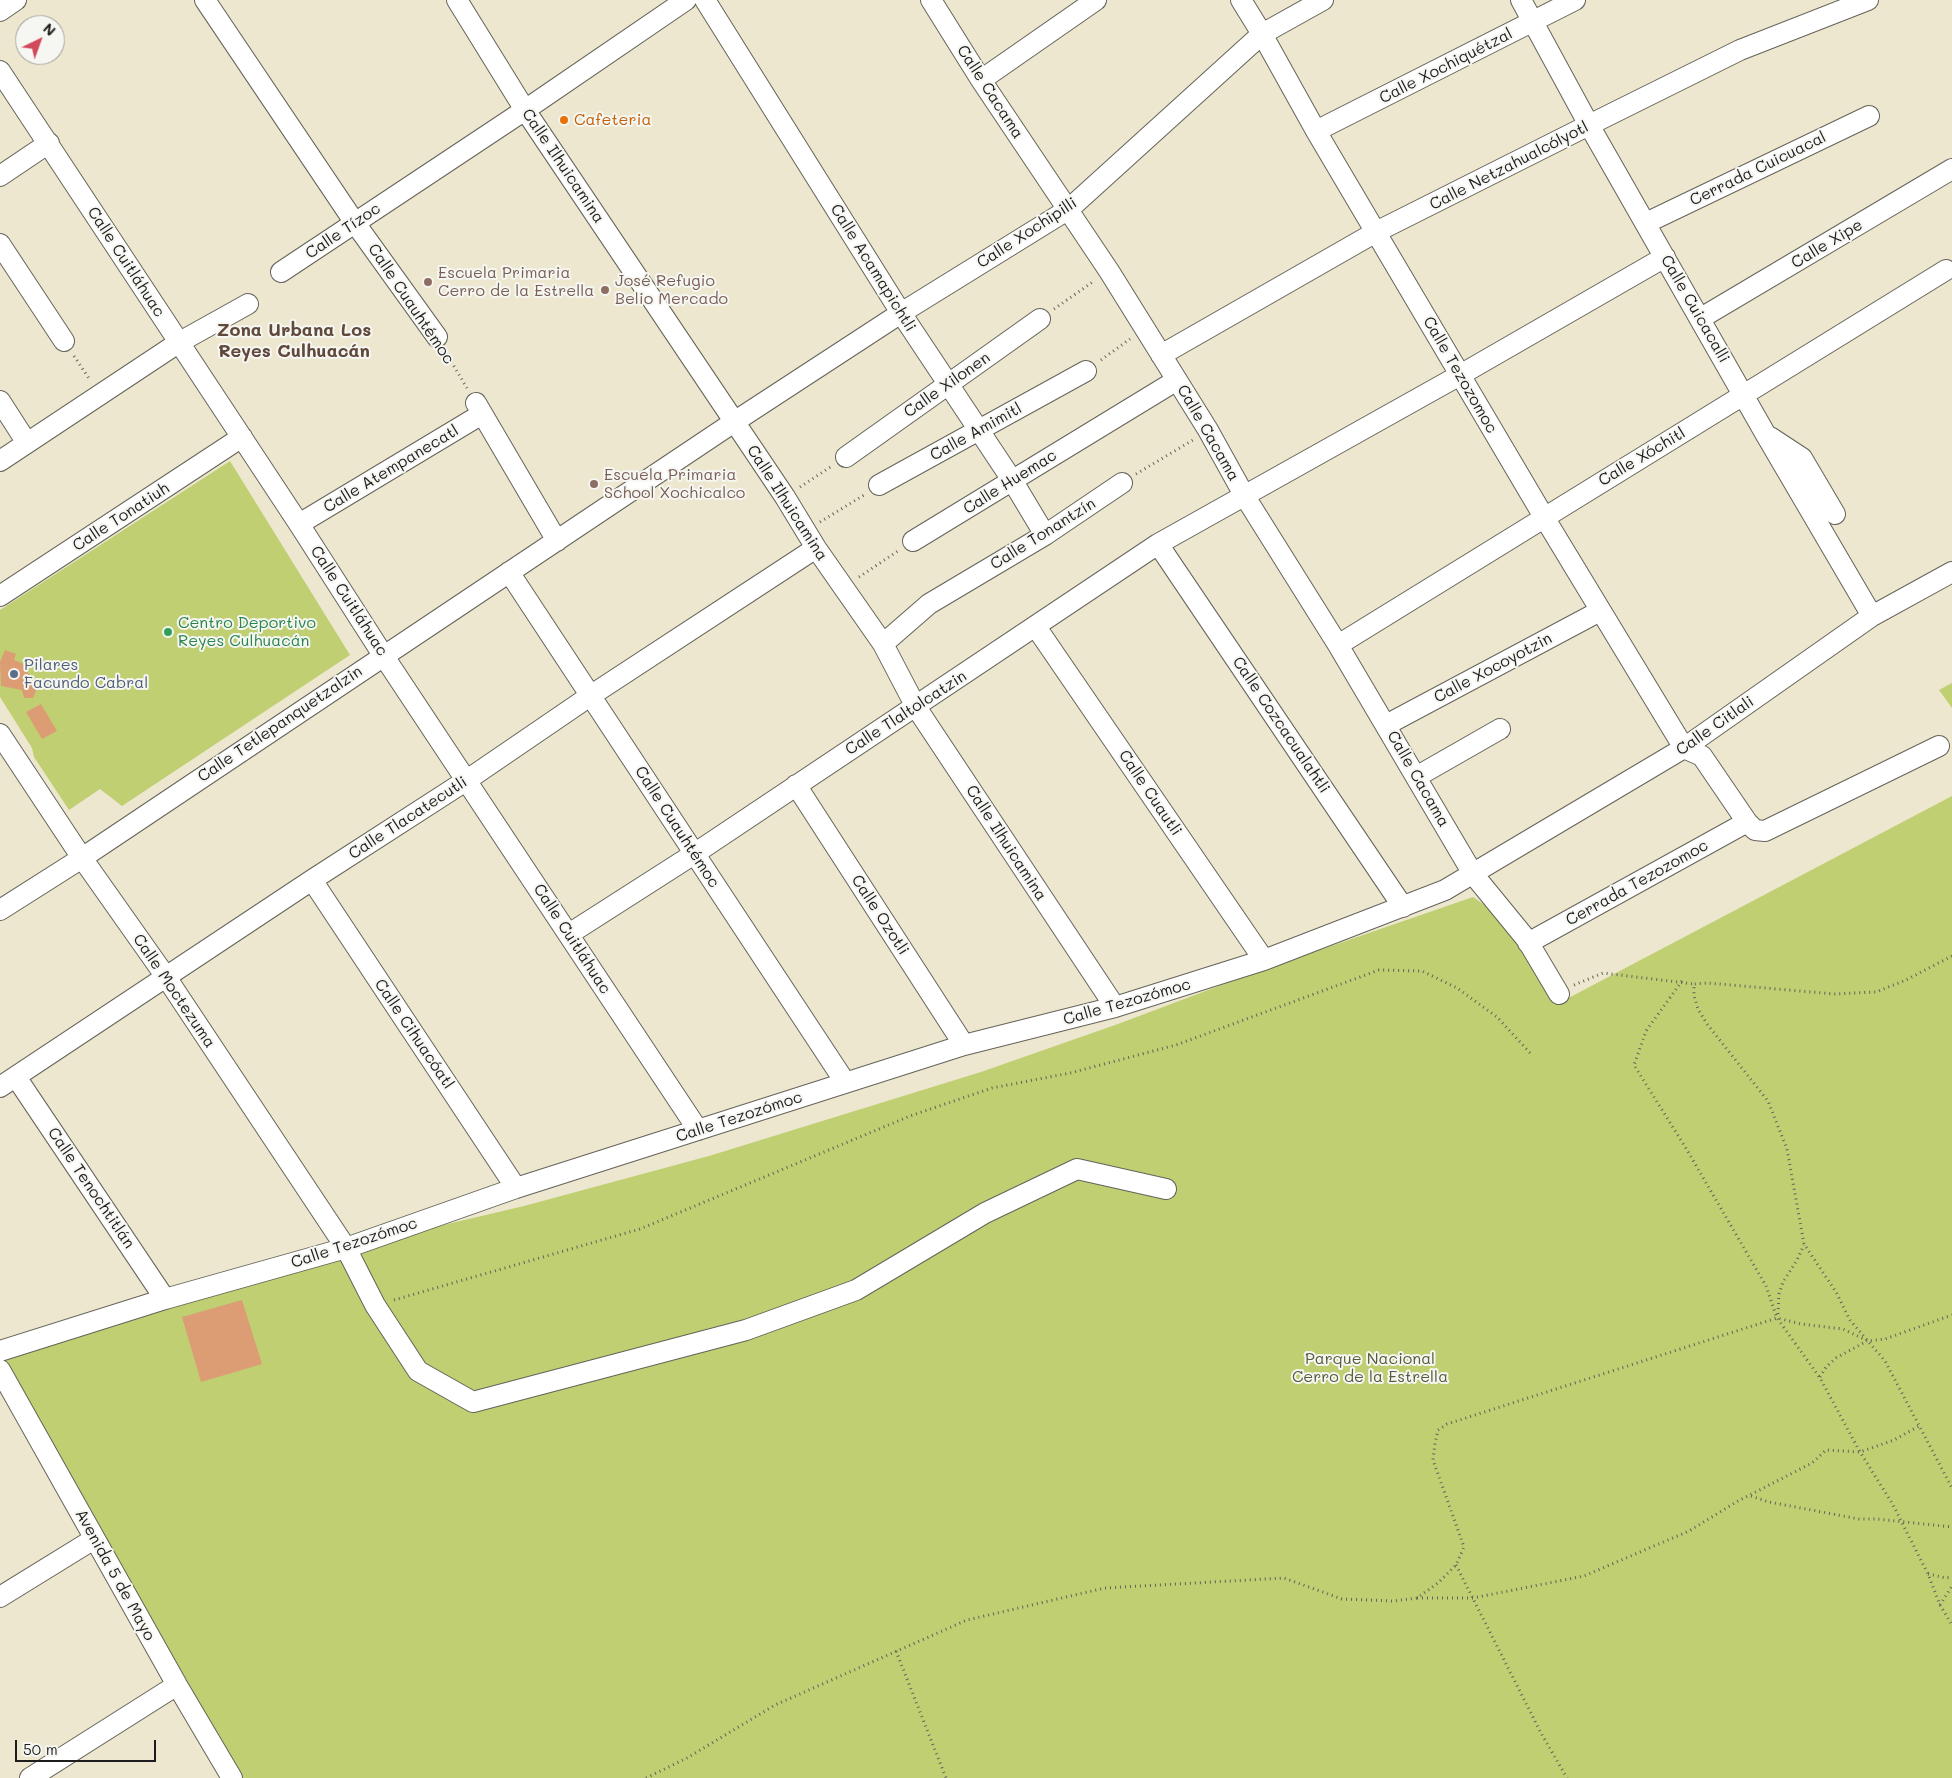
<!DOCTYPE html>
<html>
<head>
<meta charset="utf-8">
<style>
  body { margin:0 }
  #map { position:relative; width:1952px; height:1778px; overflow:hidden; background:#ece7ce; font-family:Mali,sans-serif }
  canvas { display:block }
  .north { position:absolute; left:15px; top:15px; width:50px; height:50px; box-sizing:border-box; background:#f6f6f2; border:1px solid #9f9f9c; border-radius:50%; rotate:42deg; font-size:14px; font-weight:700; line-height:20px; text-align:center; color:#1c1c1c }
  .north::after { content:''; display:block; margin:auto; width:18px; height:22px; background:#d1495b; clip-path:polygon(50% 0,100% 100%,50% 72%,0 100%) }
  .scale { position:absolute; left:15px; top:1740px; width:141px; height:22px; box-sizing:border-box; border:2px solid #1c1c1c; border-top:0; padding-left:6px; font-size:15px; line-height:18px; white-space:nowrap; color:#1c1c1c; -webkit-text-stroke:4px #f6f6f2; paint-order:stroke }
</style>
</head>
<body>
<div id="map">
<canvas width="1952" height="1778"></canvas>
<div class="north">N</div>
<div class="scale">50 m</div>
</div>
<script>
const ctx = document.querySelector('canvas').getContext('2d');
ctx.lineJoin = 'round';
function fillPath(path, color) { ctx.fillStyle = color; ctx.fill(path, 'evenodd'); }
const poly = rows => new Path2D(rows.map(r => 'M' + r).join(''));
function stroke(path, color, width, dash) { ctx.strokeStyle = color; ctx.lineWidth = width; ctx.lineCap = dash ? 'butt' : 'round'; ctx.setLineDash(dash || []); ctx.stroke(path); }
function write(font, color, halo, rows, align = 'center') {
  ctx.font = font + ' Mali,sans-serif'; ctx.lineWidth = 4; ctx.setLineDash([]); ctx.textBaseline = 'middle'; ctx.strokeStyle = halo; ctx.fillStyle = color; for (const [text, x, y, turn = 0] of rows) {
    ctx.save(); ctx.translate(x, y); ctx.rotate((+turn || 0) * Math.PI / 180); ctx.textAlign = isNaN(turn) ? turn : align; if (halo) ctx.strokeText(text, 0, 0); ctx.fillText(text, 0, 0); ctx.restore();
  }
}
fillPath(poly([
  [230,461,350,655,122,806,100,789,69,810,34,757,32,748,0,697,0,610],
  [1952,683,1952,708,1939,690],
  [1952,796,1952,1778,241,1778,0,1361,346,1248,524,1206,709,1156,981,1072,1118,1024,1256,972,1473,897,1501,916,1559,1003]
]), '#bfcf72');
fillPath(poly([
  [5,650,16,654,14,660,22,663,37,688,33,698,24,698,22,690,1,686,0,662],
  [41,704,57,731,42,739,26,712],
  [242,1300,262,1364,201,1382,182,1317]
]), '#dd9d74');
const minor = poly([
  [205,0,355,223,437,337],
  [457,0,525,110,785,497,816,548,883,644,916,707,1115,1007],
  [705,0,901,313,1012,480,1045,535],
  [931,0,981,80,1109,271,1208,430,1244,495,1338,645,1473,874,1527,940,1559,994],
  [1241,0,1262,34,1316,131,1544,517,1684,748,1702,756,1747,822,1755,830,1765,831,1939,746],
  [1521,0,1589,125,1766,435,1872,616],
  [0,11,16,0],
  [0,71,299,524,383,655,698,1130],
  [981,80,1096,0],
  [1316,131,1575,0],
  [0,176,49,143],
  [1646,223,1869,116],
  [0,244,64,341],
  [281,272,525,110,686,0],
  [1701,318,1952,169],
  [1161,355,1376,232,1589,125,1740,50,1868,0],
  [0,401,27,443],
  [476,403,557,541],
  [1770,437,1802,458,1835,514],
  [846,457,1040,319],
  [0,461,178,343,248,304],
  [879,485,1086,371],
  [299,524,482,414],
  [913,541,1177,380],
  [1158,544,1403,907],
  [509,572,845,1082],
  [0,596,242,437],
  [1036,627,1264,960],
  [883,644,929,604,1045,535,1122,483],
  [1338,645,1946,270],
  [1386,725,1600,611],
  [0,734,82,858,166,977,346,1248,375,1305,418,1371,473,1402,746,1330,856,1290,985,1213,1077,1169,1166,1189],
  [1416,777,1500,729],
  [796,785,964,1045],
  [312,880,516,1188],
  [0,910,82,858,734,422,901,313,1069,209,1262,34,1323,0],
  [569,934,694,854,1158,544,1460,375,1665,257],
  [1528,943,1747,822],
  [16,1077,165,1299],
  [0,1087,312,880,467,780,590,696,816,548],
  [0,1351,165,1299,346,1248,516,1188,964,1045,1115,1007,1264,960,1445,890,1684,748,1872,616,1952,572],
  [0,1370,177,1685,232,1778],
  [0,1597,94,1539],
  [30,1778,177,1685]
]);
stroke(minor, '#65635a', 22);
stroke(poly([
  [1054,309,1094,281],
  [446,353,467,388],
  [74,356,90,380],
  [1101,360,1130,339],
  [1136,474,1193,440],
  [800,487,832,466],
  [820,522,864,495],
  [859,577,898,551],
  [1952,956,1906,980,1876,992,1834,994,1708,983,1694,984,1694,996,1698,1009,1707,1024,1768,1101,1787,1149,1804,1244,1836,1292,1850,1320,1885,1361,1952,1488],
  [1682,981,1646,1031,1634,1065,1687,1150,1766,1286,1777,1318,1820,1378,1860,1452,1892,1503,1928,1574,1940,1605,1952,1625],
  [1574,985,1603,973,1694,984],
  [394,1300,640,1229,910,1116,992,1088,1070,1073,1176,1045,1379,970,1422,971,1457,988,1497,1017,1532,1055],
  [1778,1314,1779,1294,1783,1282,1797,1260,1804,1245],
  [1820,1377,1826,1367,1836,1358,1867,1341],
  [1751,1496,1769,1502,1859,1519,1877,1519,1952,1527],
  [1456,1565,1541,1733,1567,1778],
  [1928,1574,1946,1578,1952,1577],
  [1417,1598,1473,1598,1584,1576,1689,1531,1738,1501,1812,1463,1826,1450,1860,1452,1894,1440,1919,1426],
  [1940,1605,1952,1586],
  [896,1651,946,1778],
  [646,1778,687,1758,775,1705,967,1620,1105,1588,1284,1578,1342,1599,1394,1601,1417,1598,1438,1583,1456,1565,1464,1547,1433,1460,1435,1443,1438,1430,1447,1424,1777,1318,1801,1324,1843,1329,1868,1341,1885,1339,1952,1315]
]), '#65635a', 3, [1, 4]);
stroke(minor, '#fff', 20);
for (const [x, y, r, color] of [
  [564,120,5,"#e8710a"],
  [428,282,5,"#8d6e63"],
  [605,290,5,"#8d6e63"],
  [594,484,5,"#8d6e63"],
  [168,632,5,"#2e9e5b"],
  [14,674,5,"#5c6f8a"]
]) { const dot = new Path2D(); dot.arc(x, y, r, 0, 2 * Math.PI); ctx.fillStyle = color; ctx.fill(dot); stroke(dot, '#f6f6f2', 2); }
write('16px', '#1c1c1c', '#f6f6f2', [
  ["Calle Xochiquétzal",1446,66,-27],
  ["Calle Cacama",990,92,57],
  ["Calle Ilhuicamina",563,166,56],
  ["Calle Netzahualcólyotl",1509,166,-27],
  ["Cerrada Cuicuacal",1758,169,-26],
  ["Calle Tízoc",343,231,-34],
  ["Calle Xochipilli",1027,233,-33],
  ["Calle Xipe",1827,244,-31],
  ["Calle Cuitláhuac",126,262,57],
  ["Calle Acamapichtli",873,268,58],
  ["Calle Cuauhtémoc",411,304,56],
  ["Calle Cuicacalli",1695,309,60],
  ["Calle Tezozomoc",1460,375,60],
  ["Calle Xilonen",947,385,-35],
  ["Calle Amimitl",976,432,-29],
  ["Calle Cacama",1208,433,60],
  ["Calle Xóchitl",1642,457,-31],
  ["Calle Atempanecatl",391,469,-31],
  ["Calle Huemac",1010,482,-32],
  ["Calle Ilhuicamina",787,503,57],
  ["Calle Tonatiuh",121,517,-33],
  ["Calle Tonantzín",1043,534,-32],
  ["Calle Cuitláhuac",349,601,57],
  ["Calle Xocoyotzin",1493,668,-28],
  ["Calle Tlaltolcatzin",906,713,-33],
  ["Calle Tetlepanquetzalzin",280,724,-34],
  ["Calle Cozcacualahtli",1281,725,56],
  ["Calle Citlali",1715,726,-35],
  ["Calle Cacama",1418,779,60],
  ["Calle Cuautli",1150,793,56],
  ["Calle Tlacatecutli",408,818,-33],
  ["Calle Cuauhtémoc",677,827,57],
  ["Calle Ilhuicamina",1006,843,57],
  ["Cerrada Tezozomoc",1637,883,-29],
  ["Calle Ozotli",880,915,57],
  ["Calle Cuitláhuac",572,939,57],
  ["Calle Moctezuma",174,991,56],
  ["Calle Tezozómoc",1127,1002,-16],
  ["Calle Cihuacóatl",414,1034,56],
  ["Calle Tezozómoc",739,1117,-18],
  ["Calle Tenochtitlán",91,1188,56],
  ["Calle Tezozómoc",354,1243,-18],
  ["Avenida 5 de Mayo",115,1575,61]
]);
write('16px', '#c56008', '#f6f6f2', [
  ["Cafeteria",574,120]
], 'left');
write('16px', '#785e54', '#f6f6f2', [
  ["Escuela Primaria",438,273],
  ["Cerro de la Estrella",438,291],
  ["José Refugio",615,281],
  ["Belio Mercado",615,299],
  ["Escuela Primaria",604,475],
  ["School Xochicalco",604,493]
], 'left');
write('16px', '#27864d', '#f6f6f2', [
  ["Centro Deportivo",178,623],
  ["Reyes Culhuacán",178,641]
], 'left');
write('16px', '#4e5e75', '#f6f6f2', [
  ["Pilares",24,665],
  ["Facundo Cabral",24,683]
], 'left');
write('16px', '#555b3a', '#f6f6f2', [
  ["Parque Nacional",1370,1359],
  ["Cerro de la Estrella",1370,1377]
]);
write('bold 18px', '#60493b', '#f6f6f2', [
  ["Zona Urbana Los",294,330],
  ["Reyes Culhuacán",294,351]
]);
</script>
</body>
</html>
